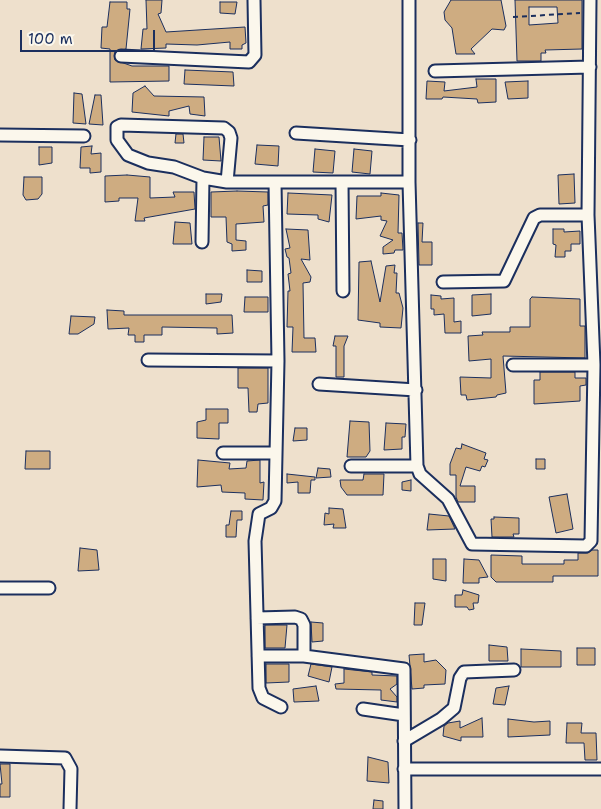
<!DOCTYPE html>
<html>
<head>
<meta charset="utf-8">
<style>
  body { margin:0 }
  #map { position:relative; width:601px; height:809px; overflow:hidden; background:#eee0cc; font-family:"Shantell Sans",sans-serif }
  canvas { display:block }
  .scale { position:absolute; left:20px; top:30px; width:135px; height:22px; box-sizing:border-box; border:2px solid #1b2f5e; border-top:0; padding-left:6px; font-size:15px; line-height:18px; white-space:nowrap; color:#1b2f5e; -webkit-text-stroke:4px #fbf7ec; paint-order:stroke }
</style>
</head>
<body>
<div id="map">
<canvas width="601" height="809"></canvas>
<div class="scale">100 m</div>
</div>
<script>
const ctx = document.querySelector('canvas').getContext('2d');
ctx.lineJoin = 'round';
function fillPath(path, color) { ctx.fillStyle = color; ctx.fill(path, 'evenodd'); }
const poly = rows => new Path2D(rows.map(r => 'M' + r).join(''));
function stroke(path, color, width, dash) { ctx.strokeStyle = color; ctx.lineWidth = width; ctx.lineCap = dash ? 'butt' : 'round'; ctx.setLineDash(dash || []); ctx.stroke(path); }
const building = poly([
  [146,0,162,0,161,13,158,14,166,32,245,27,246,43,242,45,242,49,230,49,230,42,197,45,166,44,166,48,141,49,143,29,147,29,146,0],
  [451,0,501,0,506,26,504,30,492,29,471,49,475,54,456,54,452,28,445,20,444,12,451,0],
  [515,0,582,0,582,49,545,50,546,53,541,53,541,61,517,61,515,0],
  [529,7,557,7,558,23,529,25,529,7],
  [110,2,127,2,127,9,130,9,126,49,115,52,115,60,132,66,169,66,169,81,110,82,110,49,101,48,102,27,107,27,110,2],
  [220,2,237,2,235,14,220,13,220,2],
  [185,70,233,72,234,86,184,84,185,70],
  [476,79,496,79,496,102,478,103,477,99,443,97,442,99,426,99,427,81,445,82,444,91,477,87,476,79],
  [528,81,528,98,508,99,505,82,528,81],
  [145,86,154,96,204,97,205,116,190,114,189,106,169,111,169,116,132,112,133,93,145,86],
  [74,93,82,94,86,124,73,123,74,93],
  [95,95,101,95,103,125,89,124,95,95],
  [176,134,183,134,184,143,175,143,176,134],
  [204,137,219,137,221,161,203,160,204,137],
  [257,145,279,146,278,166,255,164,257,145],
  [92,146,91,154,101,153,101,172,90,173,90,168,80,168,81,147,92,146],
  [39,147,52,147,52,163,39,165,39,147],
  [315,149,335,151,333,173,313,172,315,149],
  [354,149,372,151,370,174,352,172,354,149],
  [574,174,575,203,559,204,558,175,574,174],
  [127,175,150,177,150,198,175,197,173,192,194,192,195,209,144,218,145,221,135,221,138,198,119,198,119,201,105,202,105,176,127,175],
  [24,177,42,177,42,194,38,199,26,200,23,195,24,177],
  [237,191,268,192,268,205,263,206,264,222,236,224,236,240,246,241,246,250,232,251,232,244,227,242,226,217,211,217,211,192,237,191],
  [288,193,332,195,329,222,318,219,318,215,287,214,288,193],
  [381,193,399,195,398,233,402,233,403,250,395,250,394,253,383,254,383,247,393,240,380,236,387,221,381,220,381,216,356,219,357,196,381,196,381,193],
  [175,222,190,223,192,244,173,244,175,222],
  [418,223,423,223,422,242,432,242,432,265,419,265,418,223],
  [286,229,308,230,310,260,301,259,311,277,310,282,303,283,304,338,315,338,316,352,292,352,293,327,287,327,288,291,290,291,288,274,291,273,289,258,287,257,285,249,290,248,286,229],
  [553,229,564,229,564,232,580,231,580,244,571,244,571,251,565,251,565,257,555,257,556,245,553,244,553,229],
  [371,261,380,302,386,266,395,265,394,273,397,273,396,293,399,293,403,308,401,328,380,327,380,323,358,320,359,262,371,261],
  [247,270,262,271,262,282,247,282,247,270],
  [206,294,222,294,221,302,206,304,206,294],
  [491,294,491,314,472,316,472,295,491,294],
  [431,295,441,296,441,299,454,298,454,322,461,321,461,333,445,333,444,314,434,315,434,309,431,309,431,295],
  [245,297,268,297,268,312,244,312,245,297],
  [532,297,580,299,580,326,585,326,585,358,503,356,506,393,497,395,496,397,467,400,466,395,461,395,460,377,491,378,491,359,469,361,468,336,483,335,482,332,510,332,510,327,530,327,530,299,532,297],
  [107,310,124,311,124,315,232,315,233,333,217,334,217,328,162,327,162,335,144,335,144,342,135,342,135,335,128,335,129,328,108,329,107,310],
  [71,316,95,317,94,324,78,334,69,334,71,316],
  [335,336,348,336,344,346,344,377,336,377,336,346,333,346,335,336],
  [238,368,268,368,268,403,258,404,257,412,249,412,248,388,238,388,238,368],
  [540,372,575,372,575,378,586,378,586,385,580,386,580,401,534,404,534,380,540,380,540,372],
  [206,409,228,409,228,423,219,423,219,439,197,438,197,422,206,420,206,409],
  [350,421,369,422,370,451,366,457,347,457,350,421],
  [386,423,406,424,405,437,402,437,402,449,384,450,386,423],
  [295,428,307,428,307,440,293,441,295,428],
  [462,444,486,453,484,459,488,460,485,467,482,466,480,471,466,467,460,486,475,486,475,502,458,502,456,497,456,475,450,475,450,464,456,448,461,449,462,444],
  [26,451,50,451,50,469,25,469,26,451],
  [536,459,545,459,545,469,536,469,536,459],
  [198,460,230,463,229,469,246,468,247,461,260,460,260,483,264,482,263,500,245,499,245,493,222,492,221,485,197,487,198,460],
  [318,468,330,469,331,477,316,478,318,468],
  [287,474,315,477,315,480,311,480,310,493,298,493,298,482,287,483,287,474],
  [364,474,384,474,383,495,347,495,341,487,340,480,363,480,364,474],
  [411,480,411,491,402,490,402,482,411,480],
  [567,494,573,529,556,533,549,497,567,494],
  [329,508,343,509,346,528,333,528,334,524,324,525,325,513,329,514,329,508],
  [231,511,242,511,242,520,237,520,236,537,226,537,226,525,229,525,231,511],
  [429,514,449,516,455,529,427,530,429,514],
  [494,517,519,518,519,534,513,534,514,537,492,537,491,519,494,519,494,517],
  [80,548,97,550,99,570,78,571,80,548],
  [592,550,598,550,598,576,553,576,553,582,496,582,491,577,491,555,522,556,522,564,564,564,564,560,578,560,578,553,588,553,592,550],
  [433,559,446,559,446,581,433,579,433,559],
  [464,559,479,560,488,577,479,578,479,583,463,583,464,559],
  [463,590,479,595,478,603,473,603,474,609,469,610,467,607,455,607,455,595,462,595,463,590],
  [415,603,425,603,422,625,414,625,415,603],
  [311,622,323,623,323,641,312,642,311,622],
  [265,625,287,625,285,648,265,648,265,625],
  [489,645,507,647,508,661,489,661,489,645],
  [577,648,595,648,595,665,577,665,577,648],
  [521,649,561,651,561,667,521,667,521,649],
  [424,654,424,662,436,660,446,670,445,684,424,685,424,688,412,689,409,655,424,654],
  [266,664,289,664,289,682,266,683,266,664],
  [311,664,332,667,329,682,308,676,311,664],
  [344,669,372,672,372,675,397,676,397,684,390,689,397,697,397,702,381,700,381,690,336,689,335,684,344,683,344,669],
  [316,686,319,701,294,702,293,689,316,686],
  [509,686,505,705,493,704,496,688,509,686],
  [482,718,483,737,461,737,461,741,443,736,444,726,448,723,460,721,460,728,482,718],
  [508,719,534,722,550,721,550,735,508,737,508,719],
  [567,723,582,723,581,733,596,733,597,760,585,760,584,743,566,743,567,723],
  [368,757,388,762,389,783,367,781,368,757],
  [0,764,10,764,10,797,0,797,0,784,2,784,0,764],
  [374,800,383,801,383,809,373,809,374,800]
]);
fillPath(building, '#ceac81');
stroke(building, '#1b2f5e', 1);
const street = poly([
  [409,0,409,182,417,466,420,474,448,499,472,544,586,546,591,541,594,365,588,215,590,0],
  [121,56,249,62,255,55,254,0],
  [435,71,590,67],
  [296,133,410,140],
  [0,135,84,136],
  [227,182,231,138,229,132,224,128,121,125,117,127,117,140,128,155,148,163,174,167,203,178,227,182,409,182],
  [275,182,278,361,275,501,271,508,259,514,255,541,259,688,263,698,281,707],
  [342,182,343,291],
  [202,242,203,178],
  [443,282,504,281,534,218,540,215,588,215],
  [148,360,278,361],
  [513,365,594,365],
  [319,384,416,390],
  [223,453,275,453],
  [351,466,417,466],
  [0,588,49,588],
  [257,618,295,617,301,619,304,625,304,656,404,669,405,809],
  [258,656,304,656],
  [363,709,404,715],
  [404,741,441,719,454,708,460,678,464,672,514,670],
  [0,756,65,758,71,769,70,809],
  [404,769,601,769]
]);
stroke(street, '#1b2f5e', 15);
stroke(poly([
  [513,17,580,13]
]), '#1b2f5e', 2, [5, 4]);
stroke(street, '#fbf7ec', 11);
</script>
</body>
</html>
